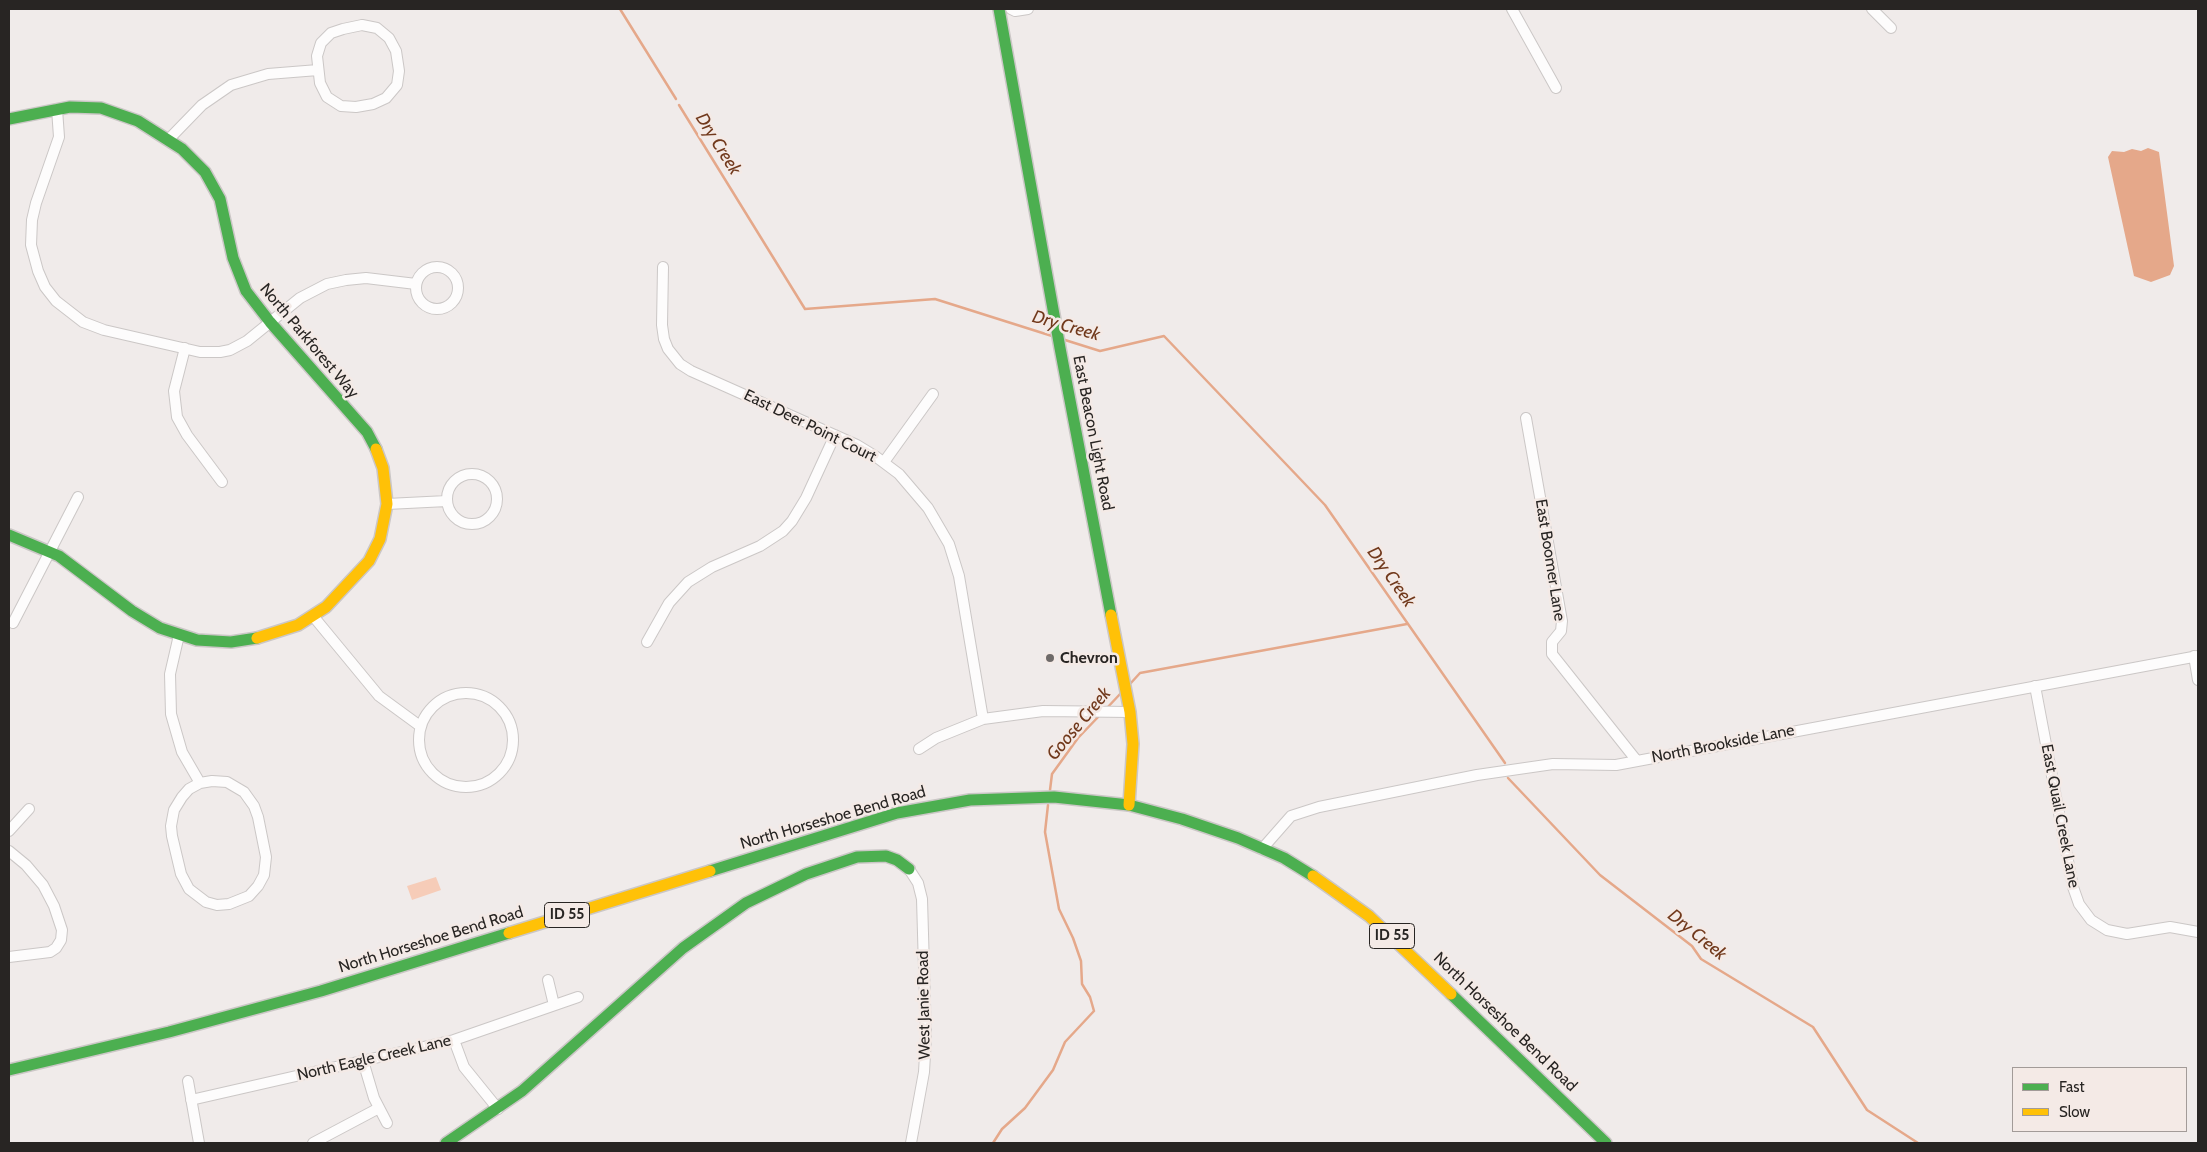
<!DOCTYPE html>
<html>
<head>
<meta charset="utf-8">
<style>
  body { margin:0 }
  #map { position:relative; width:2207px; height:1152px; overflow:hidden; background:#f0ebea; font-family:Cabin,sans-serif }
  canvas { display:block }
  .frame { position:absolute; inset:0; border:10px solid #282523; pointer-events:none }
  .legend { position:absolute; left:2012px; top:1067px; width:175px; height:65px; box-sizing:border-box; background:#f4eae6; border:1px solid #a29b98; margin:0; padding:6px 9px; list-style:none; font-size:15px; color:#282523 }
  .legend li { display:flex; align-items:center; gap:10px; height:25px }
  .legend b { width:25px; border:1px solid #a29b98 }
</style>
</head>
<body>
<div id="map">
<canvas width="2207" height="1152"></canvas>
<div class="frame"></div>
<ul class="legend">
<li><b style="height:6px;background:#4caf50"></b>Fast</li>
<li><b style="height:6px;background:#ffc107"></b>Slow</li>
</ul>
</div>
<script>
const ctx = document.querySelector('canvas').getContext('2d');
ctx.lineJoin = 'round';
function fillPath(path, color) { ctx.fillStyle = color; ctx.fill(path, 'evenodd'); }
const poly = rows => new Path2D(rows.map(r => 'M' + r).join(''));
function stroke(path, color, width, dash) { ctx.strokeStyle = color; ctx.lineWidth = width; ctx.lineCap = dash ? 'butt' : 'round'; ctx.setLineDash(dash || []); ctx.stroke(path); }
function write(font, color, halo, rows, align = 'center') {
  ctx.font = font + ' Cabin,sans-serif'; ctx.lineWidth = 5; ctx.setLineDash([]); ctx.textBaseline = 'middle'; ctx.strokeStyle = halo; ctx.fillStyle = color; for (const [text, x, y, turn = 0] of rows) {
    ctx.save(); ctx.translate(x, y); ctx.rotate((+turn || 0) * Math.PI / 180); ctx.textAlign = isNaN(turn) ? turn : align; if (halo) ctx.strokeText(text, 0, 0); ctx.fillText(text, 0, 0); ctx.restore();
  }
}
fillPath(poly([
  [436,877,441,890,412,900,407,886]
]), '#f6ccb8');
fillPath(poly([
  [2148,148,2159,152,2174,266,2170,275,2151,282,2134,276,2108,157,2112,151,2124,152,2132,149,2141,151]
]), '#e5a88a');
stroke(poly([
  [620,9,676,99],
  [679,105,805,309,935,299,1052,336],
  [1065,340,1100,351,1164,336,1325,505,1505,763],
  [1130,684,1140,673,1407,624],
  [1106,709,1121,693],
  [1508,778,1600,875,1692,946,1701,959,1813,1027,1867,1110,1918,1143],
  [1050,790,1052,774,1078,738,1100,715],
  [993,1143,1002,1129,1025,1108,1053,1070,1065,1042,1094,1011,1090,997,1082,984,1081,961,1073,938,1059,909,1045,832,1048,805]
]), '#e5a88a', 2.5);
const street = poly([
  [1011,9,1015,11,1028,9],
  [1512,9,1556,88],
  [1872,9,1891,28],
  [362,25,377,28,389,38,396,51,399,71,397,85,386,98,373,104,356,107,341,106,327,97,320,83,317,56,321,43,331,33,343,29,362,25],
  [57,109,59,137,36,203,32,220,31,245,38,271,45,287,56,301,83,322,104,330,200,352,220,352,230,350,247,341,300,298,327,284,346,280,366,278,416,284],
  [168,140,202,105,231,85,268,74,318,70],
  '416 288a21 21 0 1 1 42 0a21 21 0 1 1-42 0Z',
  [663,267,662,325,664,339,668,349,680,364,691,371,857,445,875,456,899,474,928,508,949,544,959,576,983,719],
  [185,348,174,391,177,417,187,435,222,482],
  [1526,418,1562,621,1561,631,1552,642,1552,654,1637,761],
  [884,462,933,394],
  '447 499a25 25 0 1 1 50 0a25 25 0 1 1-50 0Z',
  [387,504,447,501],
  [313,616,379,696,420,726],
  [13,623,78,497],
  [179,635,170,674,171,714,182,752,200,783],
  [647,642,669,603,688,582,712,567,760,546,783,531,792,521,806,498,835,435],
  [2194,656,2198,680],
  [2035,686,2073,887,2079,904,2091,920,2107,930,2127,934,2170,927,2198,932],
  '419 740a47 47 0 1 1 94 0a47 47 0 1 1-94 0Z',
  [919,749,936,738,983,719,1043,711,1130,712],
  [212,781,227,782,244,792,254,806,258,817,266,857,264,875,258,886,249,896,229,904,217,905,206,902,189,889,181,874,172,836,171,826,174,810,182,797,189,789,200,783,212,781],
  [9,831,29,809],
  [1262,849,1291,816,1319,807,1477,775,1553,764,1616,765,2198,656],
  [9,851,26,865,43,885,54,906,62,930,61,940,56,948,50,952,9,957],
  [909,869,918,883,922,899,926,1037,924,1072,911,1143],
  [548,980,554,1005],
  [454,1040,464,1067,498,1109],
  [363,1061,374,1098,387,1123],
  [188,1081,199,1143],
  [191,1100,454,1040,578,997],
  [313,1143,379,1108]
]);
const fast = poly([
  [999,9,1060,348,1111,615],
  [9,119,70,107,101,108,138,121,182,149,205,172,220,199,233,258,246,291,270,322,367,432,376,449],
  [9,535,59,556,132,611,160,628,197,640,231,642,257,638],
  [710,871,897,813,970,800,1054,797,1129,805,1182,819,1238,838,1284,858,1313,876],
  [1451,994,1606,1143],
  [9,1070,169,1032,321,991,509,933],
  [446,1143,522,1091,683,948,746,903,806,874,857,857,886,856,897,860,909,869]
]);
const slow = poly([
  [1111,615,1130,712,1133,744,1129,805],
  [257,638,298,625,326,607,369,561,380,539,387,504,383,468,376,449],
  [1313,876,1369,916,1451,994],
  [509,933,710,871]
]);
stroke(street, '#cbc7c6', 12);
stroke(fast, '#cbc7c6', 14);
stroke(slow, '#cbc7c6', 14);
stroke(street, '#fdfcfc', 10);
stroke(fast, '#4caf50', 11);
stroke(slow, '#ffc107', 11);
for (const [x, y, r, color] of [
  [1050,658,5,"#6e6a69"]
]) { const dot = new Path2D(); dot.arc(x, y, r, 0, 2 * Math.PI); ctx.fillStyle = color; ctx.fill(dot); stroke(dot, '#f4eae6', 2); }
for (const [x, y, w] of [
  [567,915,45],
  [1392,936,45]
]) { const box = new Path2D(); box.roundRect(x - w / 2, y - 12.5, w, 25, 4); ctx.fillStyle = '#f4eae6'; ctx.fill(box); stroke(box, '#282523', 1); }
write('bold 15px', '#282523', null, [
  ["ID 55",567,915],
  ["ID 55",1392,936]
]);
write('16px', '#282523', '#f4eae6', [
  ["North Parkforest Way",309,341,50],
  ["East Deer Point Court",810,426,26],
  ["East Beacon Light Road",1093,433,79],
  ["East Boomer Lane",1550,560,81],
  ["North Brookside Lane",1723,744,-11],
  ["East Quail Creek Lane",2060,816,79],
  ["North Horseshoe Bend Road",833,818,-16],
  ["North Horseshoe Bend Road",431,940,-17],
  ["West Janie Road",924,1005,-91],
  ["North Horseshoe Bend Road",1505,1022,44],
  ["North Eagle Creek Lane",374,1058,-13]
]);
write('bold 16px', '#282523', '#f4eae6', [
  ["Chevron",1060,658]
], 'left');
write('italic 18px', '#71391c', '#f4eae6', [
  ["Dry Creek",718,144,58],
  ["Dry Creek",1066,326,16],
  ["Dry Creek",1391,577,55],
  ["Goose Creek",1079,724,-50],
  ["Dry Creek",1697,935,39]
]);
</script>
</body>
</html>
